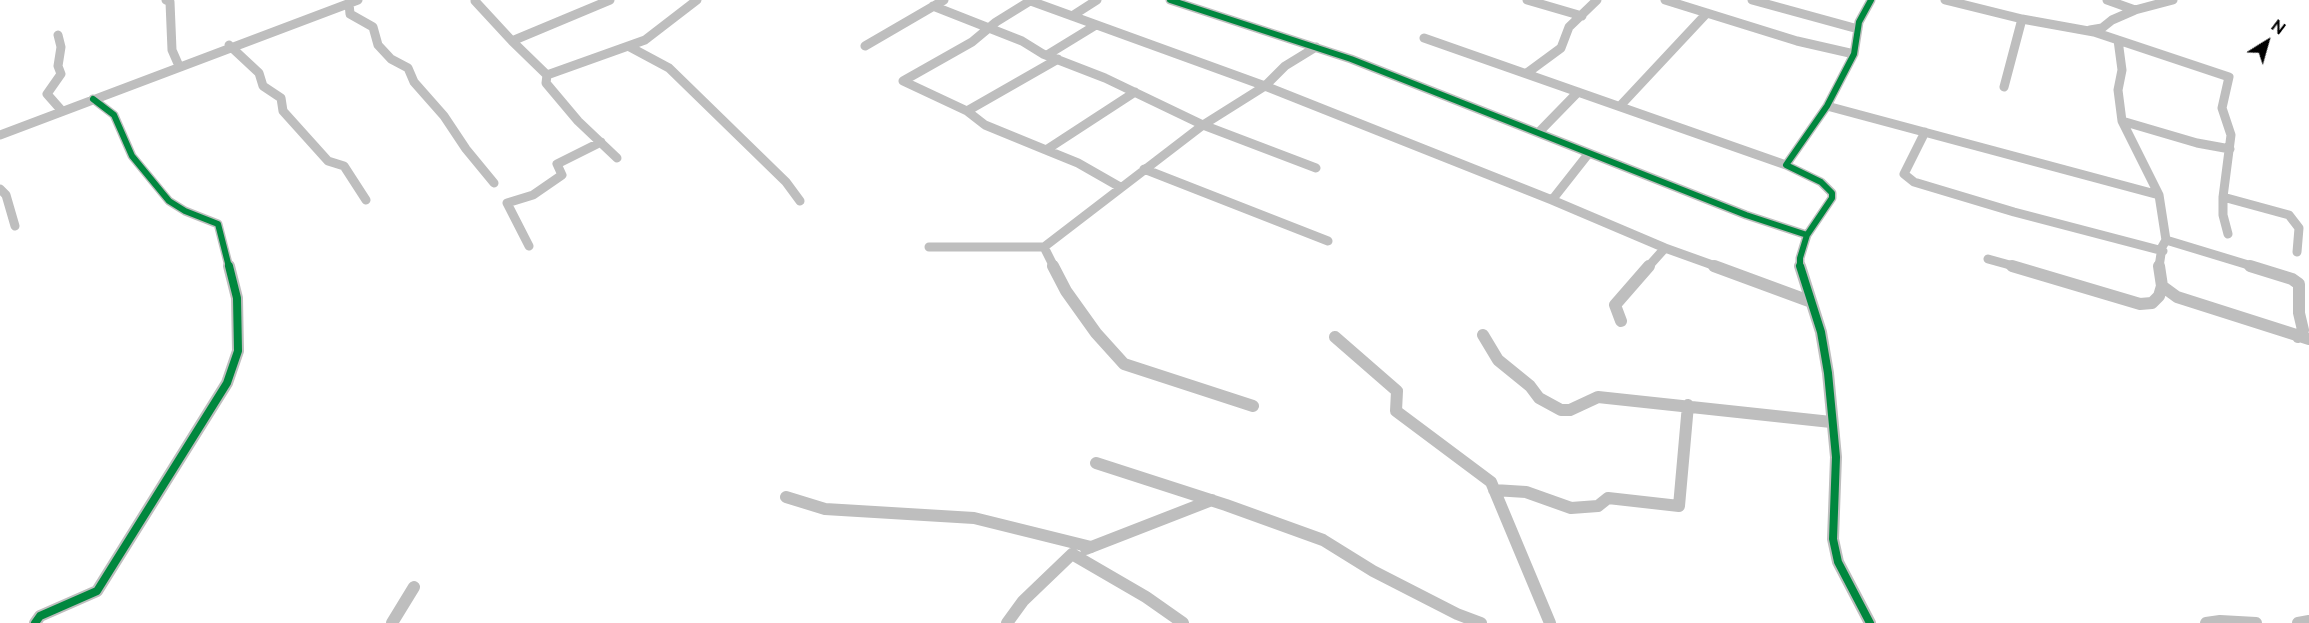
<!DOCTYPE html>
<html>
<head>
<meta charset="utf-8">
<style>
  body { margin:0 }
  #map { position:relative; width:2309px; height:623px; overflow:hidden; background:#fff; font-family:Raleway,sans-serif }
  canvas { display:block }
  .north { position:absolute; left:2237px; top:12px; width:60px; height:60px; -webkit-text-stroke:4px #fff; paint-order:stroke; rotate:37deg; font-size:16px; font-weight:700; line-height:24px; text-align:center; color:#000 }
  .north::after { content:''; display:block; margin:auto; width:21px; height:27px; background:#000; clip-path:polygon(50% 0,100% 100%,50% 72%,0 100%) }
</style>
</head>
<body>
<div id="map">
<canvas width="2309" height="623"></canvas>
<div class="north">N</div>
</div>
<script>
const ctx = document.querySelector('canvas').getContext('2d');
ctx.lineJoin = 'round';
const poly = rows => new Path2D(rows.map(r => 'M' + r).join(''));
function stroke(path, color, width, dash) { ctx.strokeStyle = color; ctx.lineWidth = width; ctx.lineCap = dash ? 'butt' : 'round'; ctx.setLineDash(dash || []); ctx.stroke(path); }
stroke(poly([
  [166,0,170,2,172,50,179,66],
  [1028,0,1265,86,1552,200],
  [1170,0,1351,59,1746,215,1807,235],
  [1527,0,1582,16],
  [1665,0,1797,41,1854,54],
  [1752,0,1858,29],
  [1945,0,2022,19,2094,32,2229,77,2222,108,2231,135,2223,197,2223,215,2228,234],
  [2107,0,2135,10],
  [475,1,512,41,610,0],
  [349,3,350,14,373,27,378,45,391,59,408,68,414,82,444,116,466,149,494,183],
  [933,6,1022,41,1043,54,1105,78,1203,125,1316,168],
  [1072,16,1097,0],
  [2090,30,2102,28,2112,20,2135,10,2173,0],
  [58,35,61,47,58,66,61,74,47,94,62,111],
  [1424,38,1786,165],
  [2118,40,2122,70,2118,90,2122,121,2159,195,2166,240,2162,247,2159,267],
  [512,41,547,75,645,40,697,0],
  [229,45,259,73,263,86,281,98,283,111,328,161,344,166,366,200],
  [628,46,669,68,786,182,800,201],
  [865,46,944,0],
  [1047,55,1096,25],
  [1527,73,1561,48,1569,27,1597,0],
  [547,75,546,83,578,121,617,158],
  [903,81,967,111,1058,59],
  [903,81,972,42,996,22,1030,1],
  [2004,87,2022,19],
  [93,99,114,115,132,156,169,201,185,211,218,224,229,267],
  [1620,106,1707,13],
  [1827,106,2159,195],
  [967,111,985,125,1046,150],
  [2122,121,2197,143,2230,149],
  [1539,132,1578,92],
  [1925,132,1904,174,1914,182,2014,212,2163,251],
  [0,135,358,0],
  [1589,153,1552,200,1665,248,1718,267],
  [1144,169,1328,241],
  [1120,187,1078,163,1046,150,1135,92],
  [0,189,6,195,15,226],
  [2223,197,2289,215,2299,228,2297,252],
  [2166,240,2255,267],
  [529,246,507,203,533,195,562,175,557,164,601,142],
  [929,247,1044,247,1203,125,1265,86,1285,66,1316,47],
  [1044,247,1054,267],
  [1988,259,2017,267],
  [1648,267,1665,248],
  [1800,267,1800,258,1807,235,1832,198,1832,193,1821,182,1786,165,1827,106,1854,54,1859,22,1871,0]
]), '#bebebe', 9);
stroke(poly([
  [1053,266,1066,291,1096,333,1124,364,1253,406],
  [1714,266,1809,301],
  [1800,266,1821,332,1828,373,1836,457,1833,539,1838,562,1870,623],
  [2012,266,2140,304,2152,303,2159,296,2162,286,2177,297,2309,339],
  [2159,266,2162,286],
  [2250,266,2292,279,2299,284,2299,313,2303,330,2298,337],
  [1621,321,1615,305,1649,266],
  [1483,335,1498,360,1530,386,1539,398,1561,410,1570,410,1598,397,1831,422],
  [1335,337,1397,391,1396,411,1491,482,1550,623],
  [1096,463,1226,505,1323,540,1373,571,1457,614,1481,623],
  [1494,490,1526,492,1571,508,1598,506,1608,498,1679,506,1688,405],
  [786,497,825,509,974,518,1091,547],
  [1086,549,1212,500],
  [35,623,40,616,97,591,227,383,238,351,237,298,229,266],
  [392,623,414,587],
  [1007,623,1023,601,1072,554,1146,597,1183,623],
  [2206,623,2220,621,2256,623],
  [2298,623,2309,621]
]), '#bebebe', 12);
stroke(poly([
  [1170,0,1351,59,1746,215,1807,235],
  [93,99,114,115,132,156,169,201,185,211,218,224,229,267],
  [1800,267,1800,258,1807,235,1832,198,1832,193,1821,182,1786,165,1827,106,1854,54,1859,22,1871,0]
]), '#00873e', 6);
stroke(poly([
  [1800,266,1821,332,1828,373,1836,457,1833,539,1838,562,1870,623],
  [35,623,40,616,97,591,227,383,238,351,237,298,229,266]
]), '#00873e', 8);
</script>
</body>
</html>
